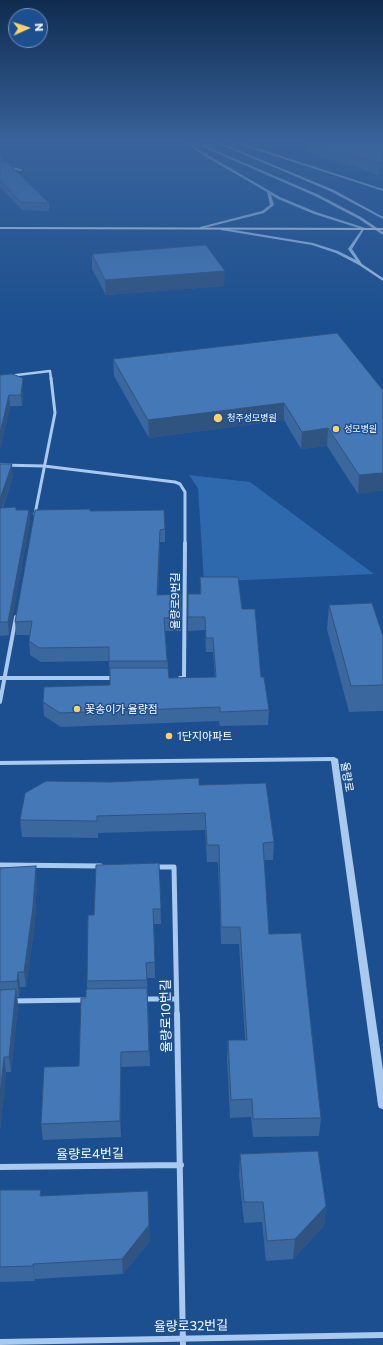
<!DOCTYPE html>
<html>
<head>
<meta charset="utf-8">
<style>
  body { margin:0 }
  #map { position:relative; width:383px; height:1345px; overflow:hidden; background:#1b4f8f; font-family:Commissioner,sans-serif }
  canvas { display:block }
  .north { position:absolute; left:8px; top:8px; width:40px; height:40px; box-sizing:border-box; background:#1b4f8f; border:1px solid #7695bc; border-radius:50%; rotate:87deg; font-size:11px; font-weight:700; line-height:16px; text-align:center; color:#fff }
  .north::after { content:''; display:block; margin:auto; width:14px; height:18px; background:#ffd166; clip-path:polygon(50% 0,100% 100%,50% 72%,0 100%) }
</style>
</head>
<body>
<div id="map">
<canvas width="383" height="1345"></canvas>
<div class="north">N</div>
</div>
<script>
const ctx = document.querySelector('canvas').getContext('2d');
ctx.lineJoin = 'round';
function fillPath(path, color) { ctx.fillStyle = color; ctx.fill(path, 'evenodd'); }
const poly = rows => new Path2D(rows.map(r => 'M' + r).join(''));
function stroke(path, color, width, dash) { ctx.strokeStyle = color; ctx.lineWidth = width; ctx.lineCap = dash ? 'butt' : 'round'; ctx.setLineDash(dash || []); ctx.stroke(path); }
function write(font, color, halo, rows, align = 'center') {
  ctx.font = font + ' Commissioner,"Noto Sans KR",sans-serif'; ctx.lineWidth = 3; ctx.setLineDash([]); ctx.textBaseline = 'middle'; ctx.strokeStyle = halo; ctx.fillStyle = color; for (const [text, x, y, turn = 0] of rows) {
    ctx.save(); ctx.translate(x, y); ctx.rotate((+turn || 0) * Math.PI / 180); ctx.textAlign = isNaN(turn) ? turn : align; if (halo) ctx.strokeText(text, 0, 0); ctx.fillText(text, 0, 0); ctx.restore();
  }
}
fillPath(poly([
  [189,475,250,482,374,574,204,582,198,488]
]), '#2e69ad');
stroke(poly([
  [0,166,21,170]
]), '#a9c9ee', 2);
stroke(poly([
  [0,377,50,371,51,379]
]), '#a9c9ee', 2.5);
stroke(poly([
  [0,465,44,466,175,482,180,484,185,492,185,544],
  [35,514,55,413,51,378]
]), '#a9c9ee', 3);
stroke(poly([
  [0,678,114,678],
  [180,678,184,678,185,543],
  [0,702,16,617]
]), '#a9c9ee', 4);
stroke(poly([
  [0,865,101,866],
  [154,867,174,867,177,1015],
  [142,999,176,999],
  [12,1001,86,1000]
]), '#a9c9ee', 5);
stroke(poly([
  [177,1014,183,1345],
  [0,1167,181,1165],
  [0,1342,383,1335]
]), '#a9c9ee', 6);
fillPath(poly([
  [186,143,188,143,208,155,280,197,316,212,365,228,352,249,362,264,383,278,383,281,359,265,336,253,312,245,221,230,220,229,222,228,313,243,338,251,356,260,348,249,362,229,314,214,278,199,271,195,274,205,264,213,200,229,200,227,262,211,270,205,267,192,206,157,186,143],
  [194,143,198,143,317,194,361,217,383,232,383,235,359,219,315,196,194,143],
  [217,143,221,143,334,190,383,217,383,219,332,192,217,143],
  [238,143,241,143,383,189,383,191,238,144,238,143],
  [334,757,338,759,383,1070,383,1109,379,1108,378,1105,331,761,0,765,0,761,334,757]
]), '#a9c9ee');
fillPath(poly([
  [0,227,383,228,383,230,0,229,0,227]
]), '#d6e6fa');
fillPath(poly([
  [307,143,383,143,379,175,307,152],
  [0,155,2,157,3,162,49,203,49,211,22,210,0,187],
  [92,254,224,286,106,295,92,269],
  [113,359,382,389,358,494,327,446,301,449,284,420,149,438,114,376],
  [0,375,23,378,23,389,22,406,10,406,0,449],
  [0,464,13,476,3,508,17,510,29,510,30,522,9,635,1,636,0,635],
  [90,511,165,529,165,542,160,542,158,595,181,594,181,631,165,631,169,678,215,677,213,652,206,652,205,630,188,631,188,594,200,594,200,577,242,609,261,677,269,710,268,725,220,726,219,721,61,727,44,716,43,702,110,685,109,661,41,662,30,655,29,641,30,635,16,635,15,622],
  [329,605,383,636,383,711,349,712,327,629],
  [199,785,274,842,273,860,264,860,269,934,321,1118,319,1136,253,1137,251,1117,230,1118,227,1058,228,1040,245,1040,239,944,221,944,218,862,207,862,205,830,98,833,98,838,22,837,20,820],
  [159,863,161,924,154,924,155,978,147,978,150,1066,121,1067,121,1137,43,1140,41,1124,79,1066,87,989,87,981],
  [0,868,37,881,35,922,26,987,20,987,19,997,17,997,18,1005,11,1072,6,1072,0,1131],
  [240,1154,326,1206,324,1226,293,1259,266,1261,262,1222,244,1223,239,1175],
  [0,1190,41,1190,41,1196,150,1241,123,1274,35,1279,35,1281,0,1282]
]), '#3a679d');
fillPath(poly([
  [383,162,383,175,379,175,380,163],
  [225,271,224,286,106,295,105,280],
  [23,378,23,389,22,406,21,395],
  [9,395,10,406,0,449,0,433],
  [284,403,284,420,149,438,148,420],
  [328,428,327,446,301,449,302,432],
  [12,464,13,476,0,515,0,499],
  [383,473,383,491,358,494,359,475],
  [29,510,30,522,9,635,8,622],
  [160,530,160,542,157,608,157,595],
  [36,866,37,881,35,922,26,987,24,972],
  [18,972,20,987,19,997,17,981],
  [16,989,18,1005,11,1072,9,1057],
  [121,1052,121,1137,120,1121],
  [4,1057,6,1072,0,1131,0,1095],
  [149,1206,150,1241,123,1274,122,1259],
  [326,1206,324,1226,293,1259,295,1239],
  [33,1264,35,1279,35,1281,33,1266]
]), '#305480');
const building = poly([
  [316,143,383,143,383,162,380,163,316,143],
  [0,161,8,163,49,203,21,202,0,180,0,161],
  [206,245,225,271,105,280,92,254,206,245],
  [337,333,382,389,383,389,383,473,359,475,328,428,302,432,284,403,148,420,113,359,337,333],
  [12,374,23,378,21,395,9,395,0,433,0,375,12,374],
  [0,464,12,464,0,499,0,464],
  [16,507,16,510,29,510,8,622,0,622,0,508,16,507],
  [90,509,90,511,164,510,165,529,160,530,157,595,181,594,181,617,164,618,167,661,109,661,109,647,39,648,29,641,32,621,15,622,35,510,90,509],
  [200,577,238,577,242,609,255,609,261,677,264,677,269,710,220,712,220,707,60,713,43,702,44,687,110,685,110,668,168,668,169,678,216,677,213,638,206,638,205,617,188,617,188,594,201,594,200,577],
  [372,603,383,636,383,685,351,686,329,605,372,603],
  [199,778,199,785,266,783,274,842,263,843,269,934,301,933,321,1118,253,1119,252,1099,231,1100,228,1040,247,1040,240,927,221,927,219,845,207,845,205,813,97,816,97,821,20,820,25,793,46,781,111,782,199,778],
  [159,863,161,909,153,909,155,962,146,963,147,980,87,981,88,915,94,915,96,865,159,863],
  [36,866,33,907,24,972,18,972,17,981,0,982,0,868,36,866],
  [147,988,149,1051,121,1052,120,1121,41,1124,44,1067,79,1066,81,998,86,998,86,989,147,988],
  [16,989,9,1057,4,1057,0,1095,0,990,16,989],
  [318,1151,326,1206,295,1239,267,1241,263,1202,244,1202,240,1154,318,1151],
  [0,1190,41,1190,40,1196,148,1191,149,1225,122,1259,33,1264,33,1266,0,1267,0,1190]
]);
fillPath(building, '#4478b7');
stroke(building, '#305480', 1);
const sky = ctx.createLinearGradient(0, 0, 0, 331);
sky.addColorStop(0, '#0f2b4f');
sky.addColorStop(0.43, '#39639b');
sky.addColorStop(1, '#39639b00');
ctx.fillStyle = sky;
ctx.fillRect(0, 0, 383, 331);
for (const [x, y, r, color] of [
  [218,418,5,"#ffd166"],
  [336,429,4,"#ffd166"],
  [77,709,4,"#ffd166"],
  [169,736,4,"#ffd166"]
]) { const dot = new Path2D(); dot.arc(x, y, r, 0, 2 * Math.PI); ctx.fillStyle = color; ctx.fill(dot); stroke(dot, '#1b4f8f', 1.5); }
write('9px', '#fff', '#1b4f8f', [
  ["청주성모병원",227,418],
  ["성모병원",344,429]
], 'left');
write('11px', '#fff', '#1b4f8f', [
  ["율량로9번길",175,601,-90],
  ["율량로",347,777,81]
]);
write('11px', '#fff', '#1b4f8f', [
  ["꽃송이가 율량점",85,709],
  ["1단지아파트",177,736]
], 'left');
write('13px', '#fff', '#1b4f8f', [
  ["율량로10번길",166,1016,-91],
  ["율량로4번길",90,1154,-1],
  ["율량로32번길",191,1326,-1]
]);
</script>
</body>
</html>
